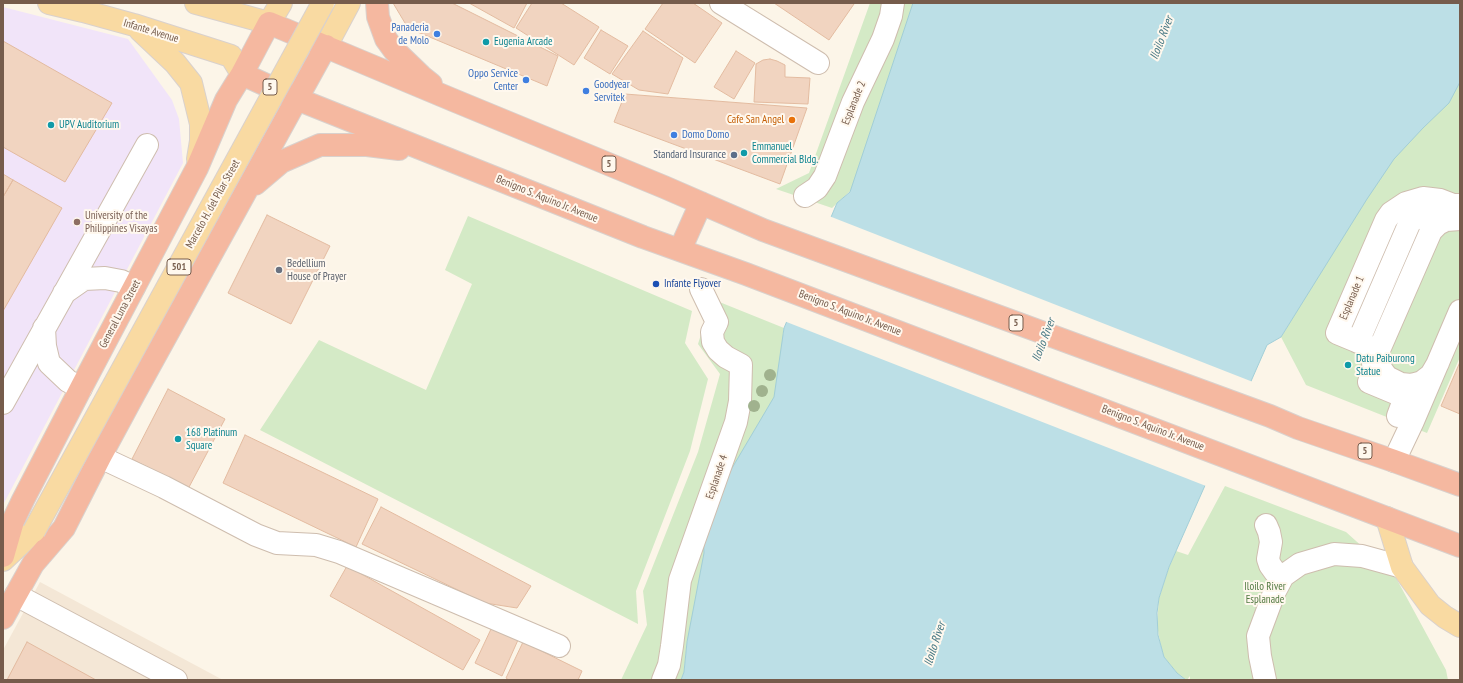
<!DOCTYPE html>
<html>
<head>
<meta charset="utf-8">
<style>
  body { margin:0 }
  #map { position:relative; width:1463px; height:683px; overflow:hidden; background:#fcf5e8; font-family:"PT Sans Narrow",sans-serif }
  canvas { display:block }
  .frame { position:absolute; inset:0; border:4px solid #765c4c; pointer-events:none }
</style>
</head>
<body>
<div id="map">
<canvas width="1463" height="683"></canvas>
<div class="frame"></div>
</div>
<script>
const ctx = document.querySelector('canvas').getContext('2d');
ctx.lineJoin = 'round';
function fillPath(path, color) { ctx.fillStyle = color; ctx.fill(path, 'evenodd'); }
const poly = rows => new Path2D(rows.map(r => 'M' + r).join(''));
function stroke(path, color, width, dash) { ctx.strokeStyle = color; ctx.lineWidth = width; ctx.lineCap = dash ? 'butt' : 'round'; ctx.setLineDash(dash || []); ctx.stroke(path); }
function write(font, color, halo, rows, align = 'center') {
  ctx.font = font + ' "PT Sans Narrow",sans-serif'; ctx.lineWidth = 4; ctx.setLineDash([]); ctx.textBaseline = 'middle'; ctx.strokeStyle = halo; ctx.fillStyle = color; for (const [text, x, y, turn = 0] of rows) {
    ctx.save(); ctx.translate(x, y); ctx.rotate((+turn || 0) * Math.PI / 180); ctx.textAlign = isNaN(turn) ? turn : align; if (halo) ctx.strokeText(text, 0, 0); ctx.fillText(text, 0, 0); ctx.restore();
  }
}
fillPath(poly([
  [40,582,223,680,3,680,3,650]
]), '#f4e7d6');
fillPath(poly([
  [3,7,128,39,172,100,179,119,183,163,3,505]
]), '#f1e4f9');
fillPath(poly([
  [870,3,947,3,889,155,832,208,776,189,809,173],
  [1460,38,1460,357,1427,433,1306,385,1281,337],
  [468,216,692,311,685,343,708,379,690,451,636,591,638,624,260,430,319,340,426,390,472,284,445,270],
  [712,299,784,328,783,335,800,344,687,642,684,672,681,680,621,680,647,625,643,591,698,452,720,374,698,344],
  [1225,486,1346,532,1395,576,1446,670,1448,680,1190,680,1190,676,1187,680,1186,680,1177,673,1164,657,1161,647,1157,625,1159,598,1169,567,1176,551,1188,555]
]), '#d4eac6');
const water = poly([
  [913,3,1460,3,1460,82,1449,103,1423,128,1394,159,1367,199,1281,337,1267,345,1169,567,1159,598,1157,613,1158,635,1164,657,1177,673,1186,680,681,680,684,672,687,642,704,553,703,530,722,485,774,397,784,328,837,203,850,192,913,3]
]);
fillPath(water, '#bcdfe6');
stroke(water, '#a2ced7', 1);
fillPath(poly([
  [829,216,1253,382,1206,486,784,321]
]), '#fcf5e8');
const building = poly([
  [393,3,452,3,558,56,547,86,408,28,393,3],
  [469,3,527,3,514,28,469,3],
  [532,3,561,3,599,27,574,65,516,28,532,3],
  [663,3,693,3,722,23,695,63,645,29,663,3],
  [774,3,852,3,854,4,829,40,774,3],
  [601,30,628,46,610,74,584,58,601,30],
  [643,31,683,58,668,94,639,90,612,74,643,31],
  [3,41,112,103,65,182,3,147,3,41],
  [736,51,755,63,734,99,714,87,736,51],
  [770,59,777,61,785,65,785,77,810,78,808,104,754,102,756,64,763,60,770,59],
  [625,94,807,108,780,184,614,122,625,94],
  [3,174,13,180,3,197,3,174],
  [13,180,62,208,3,311,3,197,13,180],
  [267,215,330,246,291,324,228,293,267,215],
  [1460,362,1460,414,1441,406,1460,362],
  [168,389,225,419,188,489,132,459,168,389],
  [245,435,378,499,356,547,223,483,245,435],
  [381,507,531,586,517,608,485,603,362,544,381,507],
  [347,566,480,640,463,670,330,596,347,566],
  [492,627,518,640,502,676,475,663,492,627],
  [27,642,96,680,7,680,27,642],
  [523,642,582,671,578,680,509,680,506,678,523,642]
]);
fillPath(building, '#f1d4c0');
stroke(building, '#e3bba0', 1);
const minor = poly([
  [721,3,818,63],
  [805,196,817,188,825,176,853,102,883,39,891,16,893,3],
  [64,293,84,279,105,278,121,281,134,287],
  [44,328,45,346,49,363,68,381,81,388],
  [1358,342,1410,222,1422,214,1429,211,1438,209,1451,211],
  [1438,363,1431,375,1422,382,1411,385,1401,384,1387,377,1381,369,1379,359,1379,350,1431,231,1438,224,1446,220,1460,219],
  [3,403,147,145],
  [1398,416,1405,397,1369,382,1374,370,1372,356,1366,345,1337,333,1386,220,1391,213,1406,203,1423,198,1440,200,1453,205,1460,205],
  [100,457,164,487,256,535,277,543,316,545,339,552,559,646],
  [1394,461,1413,421,1460,311],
  [1266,525,1269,532,1271,542,1268,559,1270,565,1275,572,1283,576],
  [16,595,176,680],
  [663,680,669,665,672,646,680,580,736,422,740,401,741,365,726,357,718,350,713,342,712,332,717,322,701,289],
  [1265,680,1260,656,1258,636,1274,593,1283,576,1300,564,1334,554,1362,556,1402,567]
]);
const major = poly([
  [49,3,83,11,134,25,231,56,242,74],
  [196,3,269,23,281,3],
  [140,30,175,63,191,83,201,124,201,141,198,159],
  [326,46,349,3],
  [1387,518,1402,567,1430,605,1445,617,1460,626],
  [3,560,34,531]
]);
const highway = poly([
  [377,3,378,17,386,39,394,50,421,76,431,84],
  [242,74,297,99,643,237,746,274,1460,546],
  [255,184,281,162,320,145,367,145,399,149],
  [680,250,701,203],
  [3,556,13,521,23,500,81,388,197,168,226,100,242,74,269,23,453,100,664,187,763,230,1270,416,1298,428,1394,461,1460,485],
  [3,618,33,564,64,528,100,457,134,394,326,46]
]);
stroke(minor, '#cebdae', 24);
stroke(major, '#d9d1cd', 24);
stroke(highway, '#d9d1cd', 24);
stroke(minor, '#fff', 22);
stroke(major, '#f9daa2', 22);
stroke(highway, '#f5b8a0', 22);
const majorBridge = poly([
  [34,531,323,3]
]);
stroke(majorBridge, '#d9d1cd', 24, []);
stroke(majorBridge, '#f9daa2', 22);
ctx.fillStyle = '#a0b28e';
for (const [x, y] of [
  [770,375],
  [762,391],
  [754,406]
]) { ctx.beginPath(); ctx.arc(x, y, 6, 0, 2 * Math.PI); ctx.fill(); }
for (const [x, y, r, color] of [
  [437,34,4,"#3f7fe0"],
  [486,42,4,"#0f9aa8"],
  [526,80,4,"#3f7fe0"],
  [586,91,4,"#3f7fe0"],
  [792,120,4,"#e8710a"],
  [51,125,4,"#0f9aa8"],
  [674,135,4,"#3f7fe0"],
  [744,153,4,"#0f9aa8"],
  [734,155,4,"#5c6f8a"],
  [77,222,4,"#8d6e63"],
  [279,270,4,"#6b7280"],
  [656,284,4,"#1a4fb4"],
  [1348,365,4,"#0f9aa8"],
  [178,439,4,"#0f9aa8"]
]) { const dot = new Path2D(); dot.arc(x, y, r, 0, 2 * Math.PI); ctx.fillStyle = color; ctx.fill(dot); stroke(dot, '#fff8ee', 1.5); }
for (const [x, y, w] of [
  [270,87,14],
  [609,164,14],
  [179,267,24],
  [1016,323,14],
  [1365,451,14]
]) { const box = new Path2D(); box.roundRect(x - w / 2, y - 8, w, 16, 3); ctx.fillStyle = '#fff8ee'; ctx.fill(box); stroke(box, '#765c4c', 1); }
write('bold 10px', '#765c4c', null, [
  ["5",270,87],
  ["5",609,164],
  ["501",179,267],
  ["5",1016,323],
  ["5",1365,451]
]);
write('11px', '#366cbe', '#fff8ee', [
  ["Panaderia",429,28],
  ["de Molo",429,41],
  ["Oppo Service",518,74],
  ["Center",518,87],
  ["Goodyear",594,85,"left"],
  ["Servitek",594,98,"left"],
  ["Domo Domo",682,135,"left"]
], 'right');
write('11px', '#765c4c', '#fff8ee', [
  ["Infante Avenue",151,31,17],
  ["Esplanade 2",854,103,-68],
  ["Benigno S. Aquino Jr. Avenue",547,199,22],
  ["Marcelo H. del Pilar Street",213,204,-61],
  ["Esplanade 1",1352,298,-67],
  ["Benigno S. Aquino Jr. Avenue",850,313,21],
  ["General Luna Street",120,314,-62],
  ["Benigno S. Aquino Jr. Avenue",1153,428,21],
  ["Esplanade 4",717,477,-71]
]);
write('11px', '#0d838f', '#fff8ee', [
  ["Eugenia Arcade",494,42],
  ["UPV Auditorium",59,125],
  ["Emmanuel",752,147],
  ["Commercial Bldg.",752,160],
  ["Datu Paiburong",1356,359],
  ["Statue",1356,372],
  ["168 Platinum",186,433],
  ["Square",186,446]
], 'left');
write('11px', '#c56008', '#fff8ee', [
  ["Cafe San Angel",784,120]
], 'right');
write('11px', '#4e5e75', '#fff8ee', [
  ["Standard Insurance",726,155]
], 'right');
write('11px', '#785e54', '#fff8ee', [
  ["University of the",85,216],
  ["Philippines Visayas",85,229]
], 'left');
write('11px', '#5b616d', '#fff8ee', [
  ["Bedellium",287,264],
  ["House of Prayer",287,277]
], 'left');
write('11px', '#164399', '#fff8ee', [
  ["Infante Flyover",664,284]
], 'left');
write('11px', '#547b44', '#fff8ee', [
  ["Iloilo River",1265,587],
  ["Esplanade",1265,600]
]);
write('italic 12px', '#437682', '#fff8ee', [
  ["Iloilo River",1162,38,-69],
  ["Iloilo River",1044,340,-69],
  ["Iloilo River",935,644,-72]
]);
</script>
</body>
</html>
